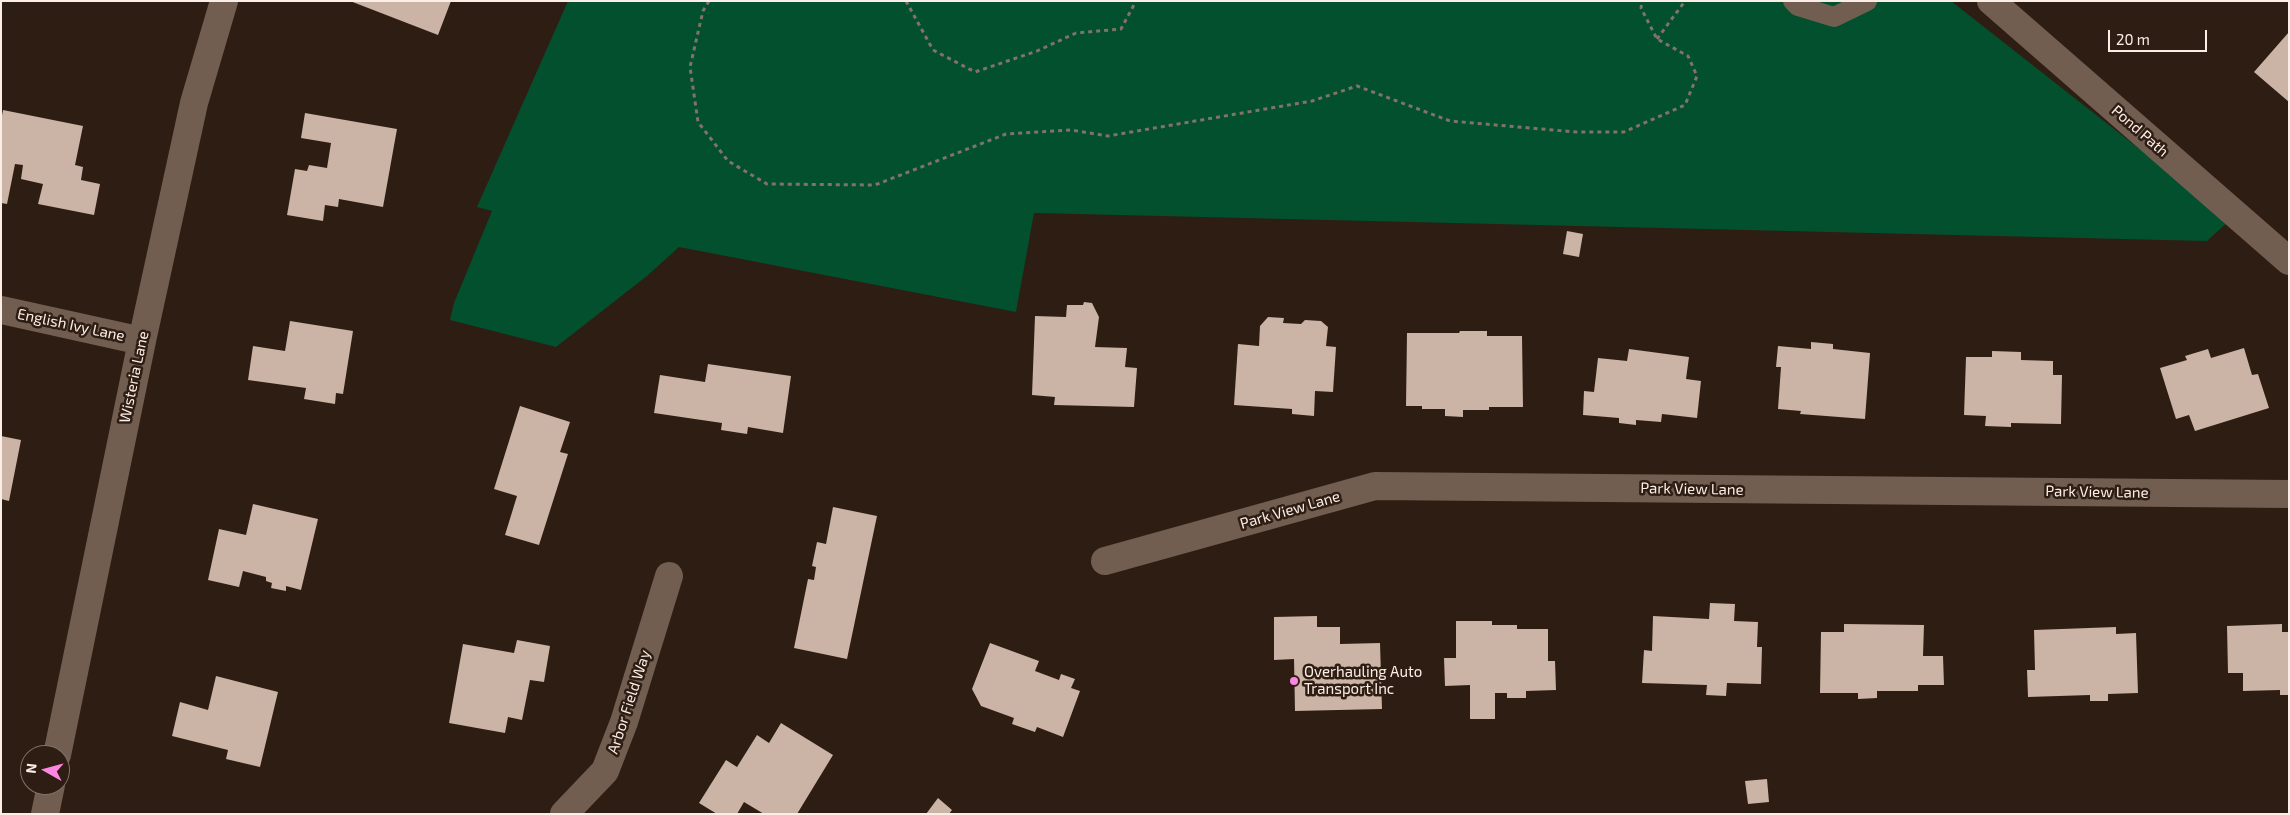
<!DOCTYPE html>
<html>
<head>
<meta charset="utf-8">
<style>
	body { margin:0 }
	#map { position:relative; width:2290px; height:815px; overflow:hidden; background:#2e1d12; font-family:"Exo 2",sans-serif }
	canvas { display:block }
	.frame { position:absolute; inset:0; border:2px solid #fbeee7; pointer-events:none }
	.north { position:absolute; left:20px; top:745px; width:50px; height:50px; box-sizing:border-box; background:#2e1d12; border:1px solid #807167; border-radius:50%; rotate:277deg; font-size:14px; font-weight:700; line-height:20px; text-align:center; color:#fbeee7 }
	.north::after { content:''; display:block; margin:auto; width:18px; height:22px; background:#fd86e2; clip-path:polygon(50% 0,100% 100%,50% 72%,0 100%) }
	.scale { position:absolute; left:2108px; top:30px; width:99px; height:22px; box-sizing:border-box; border:2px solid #fbeee7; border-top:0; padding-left:6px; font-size:15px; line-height:18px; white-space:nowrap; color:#fbeee7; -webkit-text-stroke:4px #2e1d12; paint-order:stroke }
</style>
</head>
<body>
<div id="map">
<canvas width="2290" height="815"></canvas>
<div class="frame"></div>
<div class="north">N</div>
<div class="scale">20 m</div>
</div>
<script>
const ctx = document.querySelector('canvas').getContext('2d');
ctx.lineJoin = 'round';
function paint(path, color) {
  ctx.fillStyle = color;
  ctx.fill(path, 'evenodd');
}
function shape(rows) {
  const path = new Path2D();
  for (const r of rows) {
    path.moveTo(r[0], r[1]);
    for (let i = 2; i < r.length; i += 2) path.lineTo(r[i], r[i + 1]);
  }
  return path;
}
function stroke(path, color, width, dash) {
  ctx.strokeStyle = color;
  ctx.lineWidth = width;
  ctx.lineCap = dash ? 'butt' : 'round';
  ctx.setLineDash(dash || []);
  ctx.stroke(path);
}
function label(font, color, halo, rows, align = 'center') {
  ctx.font = font + ' "Exo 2",sans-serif';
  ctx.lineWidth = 5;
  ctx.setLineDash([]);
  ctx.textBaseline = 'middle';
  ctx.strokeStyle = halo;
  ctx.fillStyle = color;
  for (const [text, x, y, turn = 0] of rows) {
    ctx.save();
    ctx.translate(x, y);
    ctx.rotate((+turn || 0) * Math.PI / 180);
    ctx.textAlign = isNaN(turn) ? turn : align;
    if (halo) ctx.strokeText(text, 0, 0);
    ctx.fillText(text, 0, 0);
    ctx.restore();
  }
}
const green = shape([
	[568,1,1951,1,2230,220,2207,241,1034,213,1016,312,679,247,647,276,556,347,450,320,454,303,492,211,477,207]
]);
const building = shape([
	[350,1,451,1,438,35],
	[2289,32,2289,102,2254,72],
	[3,110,83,126,75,165,83,167,81,180,100,184,94,215,38,204,43,184,21,179,23,165,15,164,7,204,1,203,1,121],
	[305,113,397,129,383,207,339,199,338,207,325,205,323,221,287,215,295,169,307,171,309,165,327,168,331,143,301,138],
	[1567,231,1583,234,1579,257,1563,254],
	[1084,302,1092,303,1099,317,1095,347,1127,348,1125,367,1137,368,1134,407,1054,405,1055,397,1032,395,1035,316,1066,317,1067,305,1083,305],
	[1268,317,1284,318,1283,323,1301,324,1305,320,1321,321,1328,327,1326,346,1336,347,1333,392,1315,391,1314,416,1292,414,1292,409,1234,405,1238,344,1259,346,1260,326],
	[290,321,353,331,343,394,336,393,335,404,304,399,306,388,248,380,253,346,285,351],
	[1460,331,1487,331,1487,336,1522,336,1523,407,1489,407,1489,410,1463,410,1463,417,1445,416,1445,409,1422,409,1422,406,1406,406,1407,333,1459,333],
	[1811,342,1833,344,1833,349,1870,353,1865,419,1800,414,1801,411,1778,409,1781,367,1776,367,1778,346,1811,349],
	[2244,348,2252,375,2258,374,2269,408,2195,431,2189,415,2176,419,2160,368,2187,360,2185,356,2208,349,2211,358],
	[1629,349,1689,357,1686,379,1701,381,1697,418,1662,414,1661,422,1636,420,1636,425,1619,423,1619,418,1583,415,1584,391,1594,392,1598,358,1627,361],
	[1992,351,2021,352,2021,360,2053,361,2053,375,2062,375,2061,424,2011,423,2011,427,1985,426,1986,416,1964,415,1966,357,1992,357],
	[708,364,791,376,783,433,748,427,747,434,721,430,722,423,654,413,660,375,705,382],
	[520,406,570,422,560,452,568,454,539,545,505,535,517,496,494,489],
	[1,436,21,440,9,501,1,499],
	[253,504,318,519,301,590,286,586,286,591,271,588,272,583,266,581,266,577,243,571,239,587,208,580,219,529,246,535],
	[833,507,877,516,847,659,794,648,808,579,814,580,816,567,812,566,817,542,826,544],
	[1710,603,1735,604,1734,621,1758,622,1757,647,1762,647,1761,684,1727,683,1726,696,1706,695,1707,685,1642,683,1644,650,1652,651,1653,616,1709,619],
	[1317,616,1317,627,1340,627,1340,644,1380,643,1382,709,1295,711,1294,659,1274,660,1274,617],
	[1456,621,1492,621,1492,625,1517,625,1517,629,1548,629,1548,661,1555,661,1556,690,1526,691,1526,698,1507,698,1507,693,1495,693,1495,719,1470,719,1470,685,1445,686,1444,658,1456,658],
	[1844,624,1924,625,1923,656,1943,656,1944,685,1918,685,1918,691,1877,691,1877,698,1858,699,1858,693,1820,693,1821,632,1844,632],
	[2282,624,2282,632,2289,632,2289,695,2280,695,2280,690,2243,691,2243,673,2228,673,2227,626],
	[2116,627,2116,634,2136,633,2138,693,2108,694,2108,701,2090,701,2090,695,2028,697,2027,670,2035,670,2034,630],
	[517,640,550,646,544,682,530,680,522,720,508,717,505,733,449,723,463,644,514,653],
	[990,643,1039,661,1035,671,1059,680,1061,674,1075,679,1071,688,1080,691,1063,737,1037,727,1035,732,1012,724,1014,718,981,706,972,689],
	[216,676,278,692,260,767,226,759,228,750,172,736,180,702,208,710],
	[781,723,833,755,797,814,764,814,744,802,737,814,717,814,699,803,726,760,737,767,757,735,769,743],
	[1767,779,1769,802,1748,804,1745,781],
	[938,798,952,810,949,814,926,814]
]);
const path = shape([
	[709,1,703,11,690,67,698,122,728,161,767,184,875,185,1006,134,1071,130,1108,136,1312,101,1357,86,1450,121,1576,132,1624,132,1685,105,1697,76,1688,56,1657,39,1641,8,1642,1],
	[906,1,933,50,975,72,1037,51,1076,33,1121,29,1136,1],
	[1657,39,1685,1]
]);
const service = shape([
	[1793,1,1798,6,1834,17,1867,1]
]);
const minor = shape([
	[1,310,142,341],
	[1105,561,1375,486,2289,494],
	[57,755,142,341,194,103,224,1],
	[45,814,51,785],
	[564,814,605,771,624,722,669,576]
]);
const tertiary = shape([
	[1991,1,2289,261]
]);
const markers = [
	[1294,681,5,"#fd86e2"]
];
const streetNames = [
	["Pond Path",2140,131,41],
	["English Ivy Lane",71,325,12],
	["Wisteria Lane",134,377,-78],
	["Park View Lane",1692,489,1],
	["Park View Lane",2097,492,1],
	["Park View Lane",1290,510,-16],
	["Arbor Field Way",629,702,-72]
];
const poiNames = [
	["Overhauling Auto",1304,672],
	["Transport Inc",1304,689]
];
paint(green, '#03502e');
paint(building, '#cbb3a6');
stroke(path, '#827369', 3, [4, 4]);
stroke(service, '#725d51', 20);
stroke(minor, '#725d51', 28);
stroke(tertiary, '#725d51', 28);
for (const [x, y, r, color] of markers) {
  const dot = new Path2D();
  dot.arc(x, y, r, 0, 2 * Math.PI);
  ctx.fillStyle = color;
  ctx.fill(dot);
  stroke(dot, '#2e1d12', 2);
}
label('15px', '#fbeee7', '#2e1d12', streetNames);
label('15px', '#fbeee7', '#2e1d12', poiNames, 'left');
</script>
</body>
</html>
